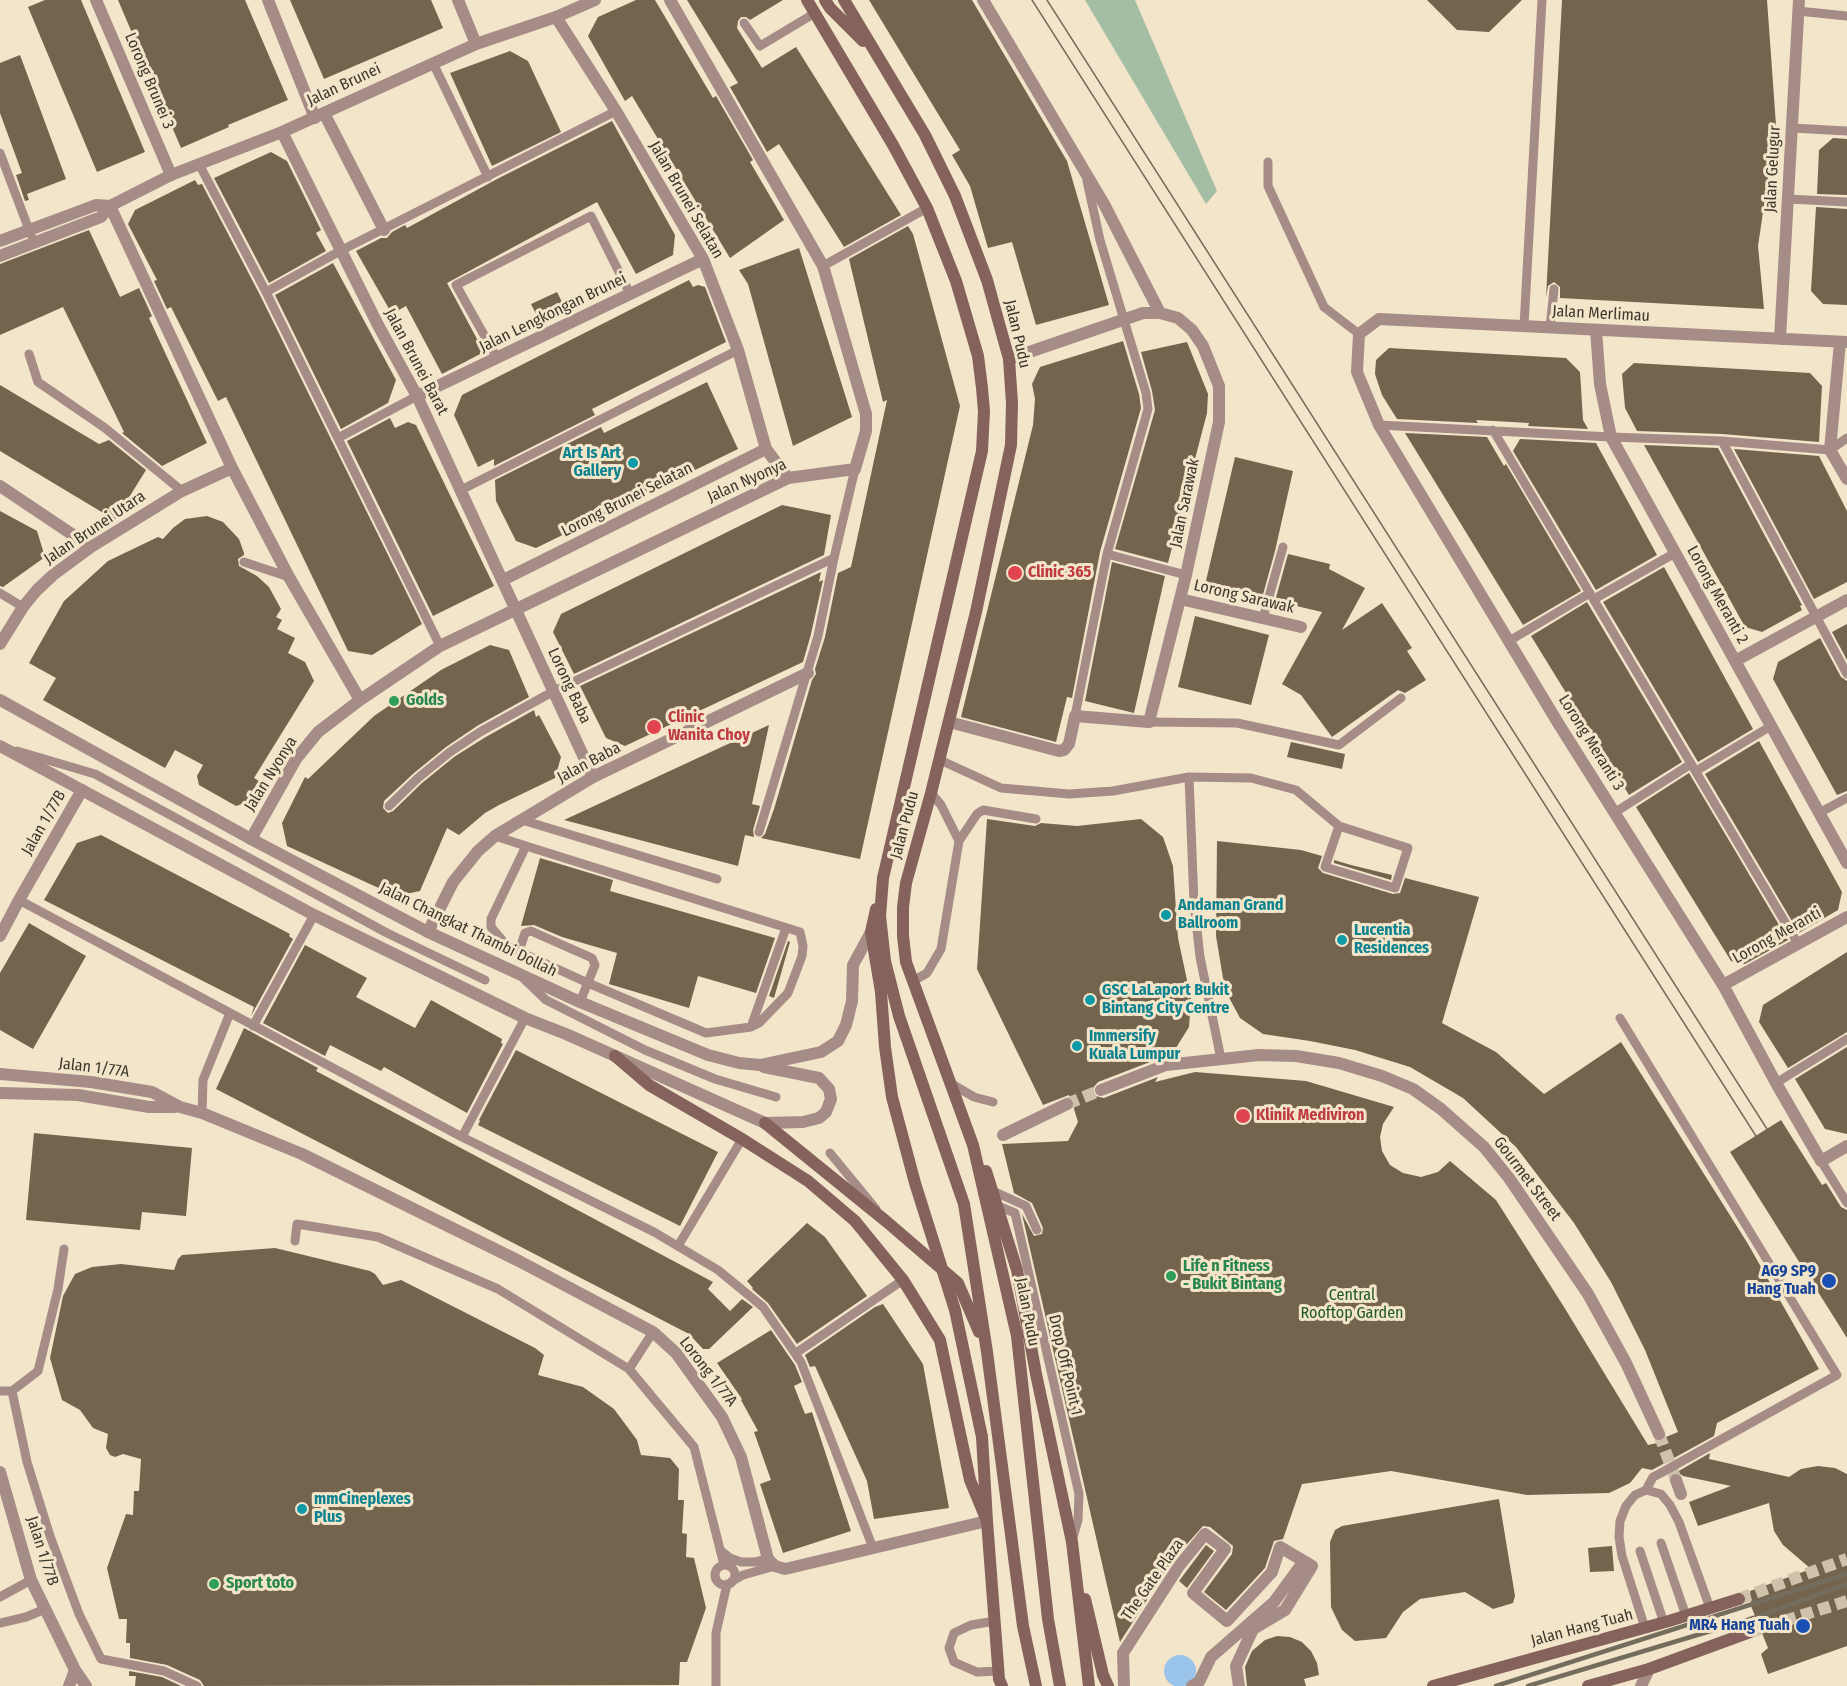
<!DOCTYPE html>
<html>
<head>
<meta charset="utf-8">
<style>
	body { margin:0 }
	canvas { display:block; background:#f2e5c9 }
</style>
</head>
<body>
<canvas width="1847" height="1686"></canvas>
<script>
const ctx = document.querySelector('canvas').getContext('2d');
ctx.lineJoin = 'round';
function paint(path, color) {
  ctx.fillStyle = color;
  ctx.fill(path, 'evenodd');
}
function shape(rows) {
  const path = new Path2D();
  for (const r of rows) {
    if (r.length === 3) {
      path.moveTo(r[0] + r[2], r[1]);
      path.arc(r[0], r[1], r[2], 0, 2 * Math.PI);
      continue;
    }
    path.moveTo(r[0], r[1]);
    for (let i = 2; i < r.length; i += 2) path.lineTo(r[i], r[i + 1]);
  }
  return path;
}
function stroke(path, color, width, dash) {
  ctx.strokeStyle = color;
  ctx.lineWidth = width;
  ctx.lineCap = dash ? 'butt' : 'round';
  ctx.setLineDash(dash || []);
  ctx.stroke(path);
}
function label(font, color, halo, rows, align = 'center') {
  ctx.font = font + ' "Fira Sans Condensed",sans-serif';
  ctx.lineWidth = 6;
  ctx.setLineDash([]);
  ctx.textBaseline = 'middle';
  ctx.strokeStyle = halo;
  ctx.fillStyle = color;
  for (const [text, x, y, turn = 0] of rows) {
    ctx.save();
    ctx.translate(x, y);
    ctx.rotate((+turn || 0) * Math.PI / 180);
    ctx.textAlign = isNaN(turn) ? turn : align;
    if (halo) ctx.strokeText(text, 0, 0);
    ctx.fillText(text, 0, 0);
    ctx.restore();
  }
}
const green = shape([
	[1085,0,1135,0,1217,191,1206,204]
]);
const water = shape([
	[1180,1671,16]
]);
const building = shape([
	[45,0,81,0,145,152,97,172,28,7],
	[118,0,245,0,288,100,228,125,229,127,181,148],
	[290,0,431,0,443,28,324,79],
	[636,0,655,0,713,98,716,96,753,160,750,162,784,220,730,258,632,96,625,101,588,36,598,17],
	[687,0,783,0,750,20,746,17,741,17,738,21,737,28,762,68,796,47,901,215,844,247,779,144,767,152,730,87,738,83],
	[869,0,972,0,1067,161,1109,305,1036,325,1012,242,988,248,970,186,952,155,960,150],
	[1427,0,1522,0,1489,32,1457,30],
	[1562,0,1767,0,1776,125,1758,246,1764,309,1560,298,1560,287,1554,282,1548,286,1546,297],
	[510,51,528,61,561,132,492,166,450,73],
	[20,55,66,179,27,194,29,200,25,201,16,175,22,173,0,113,0,63],
	[612,121,675,235,673,255,636,274,597,202,447,283,484,352,442,374,406,306,392,314,356,251,381,238,387,238,392,232,405,225,407,228,497,179],
	[1833,138,1847,139,1847,195,1817,194,1819,150],
	[271,152,287,161,321,230,316,233,326,251,269,283,214,178],
	[195,180,198,185,202,184,260,295,422,624,372,655,348,651,226,397,218,401,171,307,167,309,154,281,157,280,128,224,135,210],
	[1816,207,1847,209,1847,305,1823,304,1811,291],
	[908,226,913,234,960,406,860,859,761,838,765,834,774,809,812,680,816,674,815,669,825,637,838,573,851,567,887,400,883,402,849,259],
	[89,230,120,297,139,288,152,316,149,318,207,443,162,466,122,433,124,432,63,307,0,335,0,264],
	[799,248,852,417,793,446,748,284,739,270],
	[333,263,396,380,388,403,341,429,275,295],
	[689,280,693,287,698,285,705,287,726,342,592,409,595,415,494,466,494,459,478,467,454,415,462,395],
	[557,292,564,306,538,318,531,304],
	[1123,341,1139,394,1141,408,1100,552,1072,698,1067,697,1056,742,961,717,1033,425,1035,399,1032,384,1040,367],
	[1187,342,1208,394,1207,413,1168,563,1115,549,1155,410,1152,391,1141,352],
	[1389,348,1566,358,1580,372,1583,420,1588,429,1528,426,1529,423,1476,420,1478,423,1397,419,1382,395,1375,374,1376,360],
	[1634,363,1810,373,1822,386,1819,442,1722,434,1637,431,1625,408,1622,374],
	[707,382,738,449,536,548,516,541,496,501,495,480,601,427,604,433],
	[0,385,99,444,109,440,146,470,115,520,0,451],
	[390,418,395,428,408,422,416,425,494,586,433,616,347,441],
	[1405,433,1487,437,1504,466,1506,464,1581,591,1523,625],
	[1520,439,1596,443,1657,555,1596,590,1513,451],
	[1644,445,1718,448,1802,605,1800,606,1802,610,1762,632,1745,627],
	[1734,449,1819,456,1847,511,1847,582,1814,599],
	[1235,457,1293,471,1275,551,1262,598,1205,585],
	[782,505,831,515,824,555,574,674,553,632,561,614],
	[0,511,37,531,45,557,3,587,0,586],
	[207,516,223,522,239,539,244,553,244,555,238,559,239,566,257,576,269,587,281,609,276,617,282,620,277,629,295,638,288,653,305,662,314,681,254,778,259,781,245,803,236,806,199,785,197,776,203,765,175,750,165,768,43,700,56,678,29,663,64,601,108,561,158,537,163,539,173,528,185,519],
	[1288,554,1330,564,1329,569,1365,588,1342,630,1382,603,1412,648,1407,651,1426,680,1405,693,1398,690,1332,737,1301,695,1282,684,1322,612,1275,601],
	[1112,562,1165,576,1134,713,1085,701],
	[1664,567,1753,729,1698,762,1603,602],
	[821,572,819,582,823,580,811,634,803,662,625,746,606,738,580,686],
	[1587,602,1682,762,1629,795,1531,636],
	[1195,616,1269,635,1251,705,1178,687],
	[1847,624,1847,660,1832,632],
	[1820,638,1841,677,1847,681,1847,791,1837,795,1773,679,1778,662],
	[490,645,509,650,529,697,477,726,446,747,414,773,384,801,383,808,388,813,393,811,422,783,454,757,484,738,534,710,536,717,539,715,561,757,555,778,499,805,485,813,459,835,447,828,420,891,396,896,287,846,282,823,305,777,308,779,374,716,441,670],
	[769,725,752,804,760,806,753,830,754,837,745,835,738,866,564,820],
	[1759,741,1842,892,1838,910,1799,933,1705,774],
	[1291,742,1345,754,1342,769,1287,757],
	[1689,773,1788,940,1745,964,1731,961,1636,807],
	[987,819,1035,826,1041,823,1077,826,1141,819,1163,837,1173,866,1178,938,1191,999,1189,1027,1171,1056,1163,1057,1098,1082,1093,1088,1095,1096,1104,1098,1158,1077,1155,1082,1195,1072,1306,1081,1394,1107,1383,1124,1380,1137,1382,1151,1390,1165,1403,1173,1421,1177,1438,1172,1450,1161,1496,1200,1564,1307,1648,1445,1662,1442,1666,1437,1678,1432,1645,1350,1611,1282,1574,1223,1516,1147,1463,1098,1410,1067,1355,1050,1310,1041,1263,1034,1240,1018,1225,990,1216,936,1217,841,1301,850,1322,856,1318,868,1323,873,1393,894,1400,893,1405,878,1479,897,1442,1023,1496,1052,1544,1094,1621,1042,1748,1244,1819,1369,1717,1423,1714,1436,1652,1470,1642,1468,1630,1483,1609,1493,1527,1495,1391,1471,1302,1484,1283,1539,1274,1541,1265,1568,1226,1610,1204,1592,1232,1554,1233,1546,1210,1527,1203,1526,1172,1561,1120,1642,1022,1214,1034,1236,1042,1234,1043,1228,1032,1203,1014,1193,1002,1144,1068,1141,1078,1122,1074,1109,1075,1104,1069,1095,1043,1105,977,969],
	[101,835,290,934,289,936,293,939,251,1016,254,1007,44,900,77,843],
	[540,858,613,880,610,891,775,938,756,993,698,976,689,1008,609,984,617,953,562,937,534,925,521,926],
	[1334,860,1351,865,1392,875,1391,880,1334,863],
	[29,923,86,956,33,1049,0,1030,0,973],
	[788,941,790,942,774,998,769,996],
	[305,945,367,978,356,997,415,1028,431,1000,502,1039,501,1043,503,1044,467,1113,384,1067,381,1071,330,1045,325,1056,263,1023],
	[1847,952,1847,1032,1788,1068,1759,1022,1763,1005],
	[244,1028,318,1068,316,1071,713,1282,708,1289,730,1311,742,1299,753,1307,709,1349,703,1349,689,1334,216,1089],
	[1847,1047,1847,1134,1825,1129,1795,1079],
	[516,1050,718,1152,680,1226,478,1125,480,1121,479,1120],
	[1781,1120,1822,1185,1826,1183,1841,1207,1847,1210,1847,1338,1730,1152],
	[34,1133,192,1148,186,1216,142,1212,140,1230,26,1220],
	[807,1223,825,1237,867,1296,797,1344,768,1303,752,1289,753,1288,747,1281],
	[275,1248,370,1271,375,1274,383,1285,401,1280,535,1348,544,1355,538,1375,583,1387,614,1409,637,1440,641,1455,670,1458,679,1469,678,1500,684,1500,682,1533,687,1534,686,1557,694,1558,706,1608,687,1662,680,1662,679,1685,204,1686,200,1680,167,1665,130,1658,130,1643,126,1643,127,1619,119,1619,107,1568,126,1514,133,1515,134,1491,139,1491,141,1459,123,1454,115,1457,110,1455,106,1448,108,1434,93,1428,80,1410,62,1400,50,1358,63,1296,75,1274,92,1267,121,1264,174,1270,178,1259,182,1255],
	[883,1304,923,1364,949,1508,874,1519,867,1481,815,1366,810,1367,805,1355,875,1307],
	[771,1330,795,1365,802,1382,794,1386,805,1414,812,1412,851,1531,783,1553,760,1484,771,1480,754,1432,758,1431,741,1400,742,1399,717,1363],
	[1710,1453,1709,1459,1789,1477,1801,1469,1818,1466,1835,1468,1847,1474,1847,1646,1768,1674,1761,1654,1768,1648,1751,1606,1750,1591,1811,1569,1783,1545,1774,1531,1769,1503,1698,1526,1689,1502,1731,1486,1683,1476,1677,1472],
	[1499,1499,1515,1596,1513,1603,1493,1609,1465,1592,1420,1599,1403,1612,1386,1638,1355,1641,1342,1630,1331,1607,1330,1542,1335,1530,1342,1526],
	[1206,1545,1214,1551,1187,1588,1179,1581],
	[1612,1546,1614,1571,1590,1572,1588,1548],
	[1277,1636,1290,1637,1302,1642,1311,1651,1317,1663,1319,1675,1304,1679,1306,1686,1247,1686,1245,1667,1252,1651,1265,1640],
	[129,1671,162,1677,181,1686,135,1686,136,1676,129,1676]
]);
const pedestrianTunnel = shape([
	[1067,1104,1101,1090],
	[1659,1434,1676,1480]
]);
const secondaryTunnel = shape([
	[1739,1599,1847,1559],
	[1750,1632,1847,1601]
]);
const service = shape([
	[1798,11,1847,16],
	[744,23,760,46,815,13],
	[433,63,488,177],
	[1792,128,1847,131],
	[0,153,31,235],
	[1268,162,1268,186,1324,307,1359,334],
	[199,164,266,292,440,646],
	[1788,199,1847,202],
	[823,266,927,208],
	[266,292,340,251,616,111],
	[1524,326,1542,0],
	[1550,328,1554,289],
	[29,354,38,382,105,428,182,491],
	[497,358,456,285,591,216,630,294],
	[1379,425,1611,437,1722,441,1830,450,1847,438],
	[1493,430,1798,944],
	[338,438,417,396],
	[1722,441,1847,674],
	[461,490,738,350],
	[1107,554,1186,575],
	[244,562,289,577],
	[0,593,23,607],
	[1594,599,1675,553],
	[1263,618,1283,547],
	[1509,641,1590,593],
	[1075,716,1107,554,1148,409,1146,393,1100,240,1087,181],
	[1149,722,1237,723,1339,745,1401,698],
	[17,751,95,774,387,933,485,980],
	[940,760,1001,788,1069,794,1113,791,1189,777,1251,778,1296,790,1339,826,1408,848,1395,888,1325,867,1339,826],
	[1696,771,1771,726],
	[1189,777,1194,903,1200,957,1221,1059],
	[389,806,418,778,450,752,480,732,554,691,834,558],
	[1614,813,1691,764],
	[1819,813,1847,798],
	[522,820,717,879],
	[759,832,818,636,834,558,855,469],
	[495,836,526,846,491,919,491,927,507,946,588,983,706,1033,751,1027,759,1023,788,993,802,956,803,946,800,932,526,846],
	[959,841,977,814,983,810,1036,819],
	[19,900,462,1137,654,1232,718,1270,763,1307,801,1362,873,1548],
	[519,951,525,933,531,931,592,958,595,965,580,1002],
	[523,978,546,1000,645,1050,715,1079,776,1097],
	[913,981,927,973,941,949,959,841,941,805,931,793],
	[1620,1018,1837,1375,1659,1474,1653,1477,1646,1490],
	[253,1026,314,915],
	[751,1027,786,928],
	[950,1083,974,1097,993,1102],
	[1776,1083,1847,1039],
	[202,1113,203,1080,230,1013],
	[462,1137,525,1018],
	[830,1153,876,1209],
	[1821,1161,1847,1203],
	[993,1191,1026,1206,1037,1230],
	[998,1206,1015,1213,1079,1494,1078,1520,1072,1541],
	[295,1241,297,1224,378,1237,498,1289,629,1369,694,1447,724,1565],
	[678,1246,742,1139],
	[796,1353,903,1280],
	[629,1369,653,1332],
	[0,1391,12,1391,38,1371,58,1289,64,1249],
	[12,1391,27,1462,50,1536,79,1614,101,1659,164,1671,197,1686],
	[1661,1543,1686,1616],
	[720,1550,730,1558,741,1562,755,1562,768,1559],
	[1640,1551,1664,1623],
	[725,1575,10],
	[732,1581,743,1575,775,1566],
	[0,1597,31,1580],
	[995,1621,971,1625,954,1633,949,1648,954,1662,970,1669,977,1672,999,1671],
	[0,1623,26,1617,45,1609],
	[1645,1628,1622,1556,1619,1537,1620,1521,1626,1506,1635,1495,1646,1490,1661,1494,1670,1505,1679,1522,1710,1608],
	[716,1686,716,1633,727,1584]
]);
const pedestrian = shape([
	[1101,1090,1166,1065,1259,1055,1296,1056,1339,1063,1382,1076,1413,1089,1441,1109,1484,1147,1509,1178,1588,1294,1626,1363,1659,1434],
	[1003,1135,1067,1104],
	[1676,1480,1681,1494],
	[1124,1686,1123,1653,1179,1566,1205,1534,1225,1549,1193,1593,1227,1621,1272,1572,1280,1547,1312,1566,1285,1610,1253,1629,1236,1666,1239,1686],
	[1192,1686,1199,1682,1211,1657,1274,1602,1304,1561]
]);
const minor = shape([
	[96,0,171,175],
	[268,0,315,118],
	[458,0,476,44],
	[983,0,1104,204,1160,313],
	[556,17,616,111,703,259,738,350,766,449,788,478],
	[324,113,384,230],
	[282,132,378,325,417,396,593,777],
	[110,206,232,468,289,577,360,700],
	[1596,330,1600,384,1611,437,1847,863],
	[1780,339,1799,0],
	[1840,342,1830,450,1847,479],
	[1847,342,1379,319,1359,334,1357,372,1379,425,1558,723,1723,985,1776,1083,1821,1161,1847,1146],
	[417,396,703,259],
	[0,486,91,547],
	[503,580,766,449],
	[1180,599,1301,627],
	[0,644,23,607,37,590,53,575,91,547,182,491,232,468],
	[1735,661,1847,600],
	[949,722,1059,751,1064,750,1069,744,1075,716,1149,722,1186,575,1219,422,1219,386,1203,346,1192,330,1178,318,1160,313,1143,313,1009,359],
	[251,839,296,759,318,732,360,700,440,646,788,478,855,469,866,431,866,414,823,266,670,0],
	[428,932,453,882,478,851,495,836,593,777,808,673],
	[0,936,19,900,82,790],
	[1723,985,1847,917],
	[0,1074,91,1082,152,1092,180,1107,202,1113,302,1154,519,1261,653,1332,676,1353,722,1417,741,1457,768,1559,775,1566,785,1569,987,1521],
	[0,1093,78,1095,149,1107,175,1107],
	[0,1472,31,1580,75,1670,86,1686],
	[69,1686,75,1670],
	[1641,1686,1649,1669]
]);
const tertiary = shape([
	[0,241,96,205,110,206],
	[0,256,101,217,110,206,171,175,282,132,476,44,556,17,595,0],
	[0,700,251,839,428,932,580,1002,708,1055,739,1063,760,1065,821,1052,838,1041,846,1025,852,1001,853,965,871,932],
	[0,746,314,915,525,1018,566,1034,765,1123,803,1122,819,1118,826,1112,831,1099,829,1089,819,1078,764,1067]
]);
const secondary = shape([
	[807,0,893,145,927,208,956,281,978,356,982,388,984,411,982,451,883,878,880,916,885,961,899,1016,964,1204,987,1352,1023,1626,1036,1686],
	[825,0,830,8,863,41],
	[844,0,925,135,955,196,987,280,1009,359,1012,403,1011,445,976,612,931,793,906,883,903,907,903,936,906,962,973,1145,1017,1336,1048,1619,1060,1686],
	[876,909,871,932,881,992],
	[615,1056,649,1085,742,1139,808,1181,855,1221,903,1280,940,1340,970,1480,987,1521],
	[765,1123,887,1222,958,1283,979,1332],
	[986,1171,1017,1270,1036,1374,1072,1542,1089,1686],
	[982,1437,987,1521,999,1679,1002,1686],
	[1085,1599,1103,1675,1108,1686],
	[1433,1686,1669,1621,1739,1599],
	[1588,1686,1649,1669,1750,1632]
]);
const tram = shape([
	[1032,0,1756,1136],
	[1047,0,1767,1129]
]);
const rail = shape([
	[1496,1686,1847,1574],
	[1528,1686,1757,1617,1847,1584]
]);
const secondaryBridge = shape([
	[881,992,885,1047,892,1097,915,1183,955,1310,982,1437]
]);
const markers = [
	[633,463,6,"#0f9aa8"],
	[1015,573,8,"#e0444e"],
	[394,701,6,"#2e9e5b"],
	[654,727,8,"#e0444e"],
	[1166,915,6,"#0f9aa8"],
	[1342,940,6,"#0f9aa8"],
	[1090,1000,6,"#0f9aa8"],
	[1077,1046,6,"#0f9aa8"],
	[1243,1116,8,"#e0444e"],
	[1171,1276,6,"#2e9e5b"],
	[1829,1281,8,"#1a4fb4"],
	[302,1509,6,"#0f9aa8"],
	[214,1584,6,"#2e9e5b"],
	[1803,1626,8,"#1a4fb4"]
];
const streetNames = [
	["Lorong Brunei 3",149,81,67],
	["Jalan Brunei",344,85,-25],
	["Jalan Gelugur",1773,169,-87],
	["Jalan Brunei Selatan",686,200,60],
	["Jalan Lengkongan Brunei",553,313,-26],
	["Jalan Merlimau",1601,314,3],
	["Jalan Pudu",1017,334,77],
	["Jalan Brunei Barat",416,362,62],
	["Jalan Nyonya",747,481,-24],
	["Lorong Brunei Selatan",627,500,-27],
	["Jalan Sarawak",1185,503,-78],
	["Jalan Brunei Utara",95,528,-34],
	["Lorong Meranti 2",1717,595,61],
	["Lorong Sarawak",1244,597,13],
	["Lorong Baba",569,686,65],
	["Lorong Meranti 3",1591,743,58],
	["Jalan Baba",589,763,-28],
	["Jalan Nyonya",271,774,-58],
	["Jalan 1/77B",44,823,-60],
	["Jalan Pudu",905,825,-75],
	["Jalan Changkat Thambi Dollah",468,930,26],
	["Lorong Meranti",1777,936,-29],
	["Jalan 1/77A",94,1068,7],
	["Gourmet Street",1527,1179,53],
	["Jalan Pudu",1027,1312,79],
	["Drop Off Point 1",1065,1365,77],
	["Lorong 1/77A",708,1372,52],
	["Jalan 1/77B",42,1551,72],
	["The Gate Plaza",1153,1580,-55],
	["Jalan Hang Tuah",1582,1628,-15]
];
const cultureNames = [
	["Art Is Art",621,454,"right"],
	["Gallery",621,472,"right"],
	["Andaman Grand",1178,906],
	["Ballroom",1178,924],
	["Lucentia",1354,931],
	["Residences",1354,949],
	["GSC LaLaport Bukit",1102,991],
	["Bintang City Centre",1102,1009],
	["Immersify",1089,1037],
	["Kuala Lumpur",1089,1055],
	["mmCineplexes",314,1500],
	["Plus",314,1518]
];
const healthNames = [
	["Clinic 365",1028,573],
	["Clinic",668,718],
	["Wanita Choy",668,736],
	["Klinik Mediviron",1256,1116]
];
const leisureNames = [
	["Golds",406,701],
	["Life n Fitness",1183,1267],
	["- Bukit Bintang",1183,1285],
	["Sport toto",226,1584]
];
const transitNames = [
	["AG9 SP9",1816,1272],
	["Hang Tuah",1816,1290],
	["MR4 Hang Tuah",1790,1626]
];
const parkNames = [
	["Central",1352,1296],
	["Rooftop Garden",1352,1314]
];
paint(green, '#a3bea4');
paint(water, '#9ac4ea');
paint(building, '#74644e');
stroke(pedestrianTunnel, '#cec2aa', 12, [12, 6]);
stroke(secondaryTunnel, '#cec2aa', 12, [12, 6]);
stroke(service, '#a68c87', 9);
stroke(pedestrian, '#a68c87', 12);
stroke(minor, '#a68c87', 12);
stroke(tertiary, '#a68c87', 12);
stroke(secondary, '#85625b', 12);
stroke(tram, '#746d5d', 1.5);
stroke(rail, '#746d5d', 4.5);
stroke(secondaryBridge, '#85625b', 12);
for (const [x, y, r, color] of markers) {
  const dot = new Path2D();
  dot.arc(x, y, r, 0, 2 * Math.PI);
  ctx.fillStyle = color;
  ctx.fill(dot);
  stroke(dot, '#f2e5c9', 2);
}
label('16px', '#3d382d', '#f2e5c9', streetNames);
label('bold 16px', '#0d838f', '#f2e5c9', cultureNames, 'left');
label('bold 16px', '#be3a42', '#f2e5c9', healthNames, 'left');
label('bold 16px', '#27864d', '#f2e5c9', leisureNames, 'left');
label('bold 16px', '#164399', '#f2e5c9', transitNames, 'right');
label('16px', '#205928', '#f2e5c9', parkNames);
</script>
</body>
</html>
